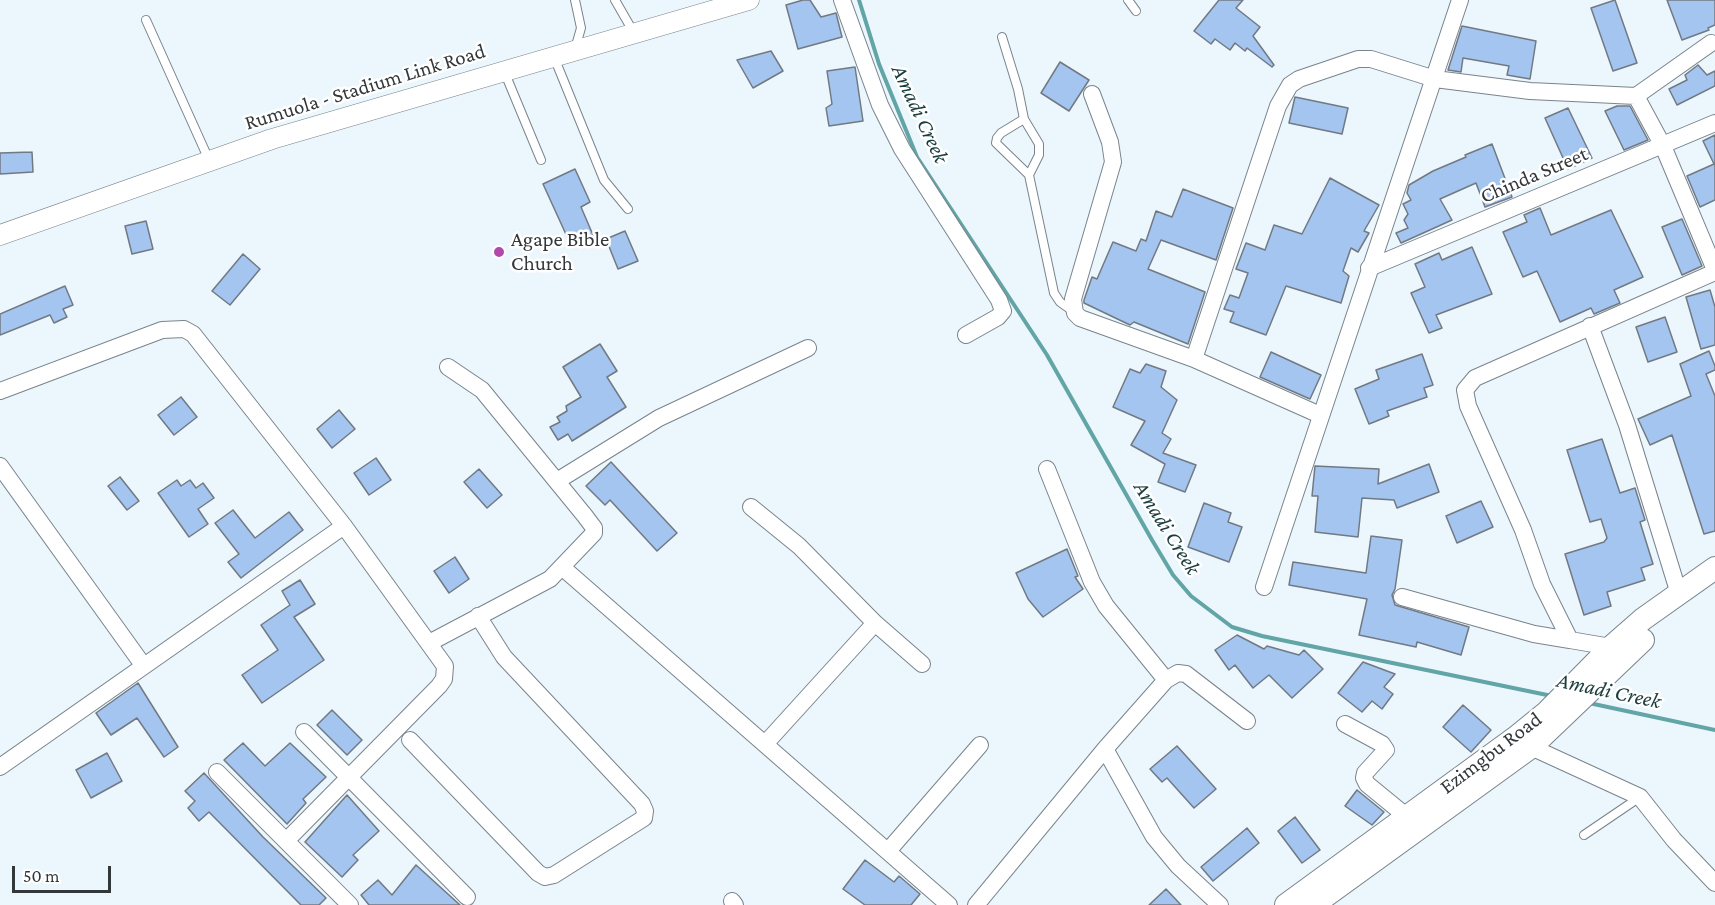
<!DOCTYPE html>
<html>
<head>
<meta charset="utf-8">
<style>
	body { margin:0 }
	#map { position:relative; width:1715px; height:905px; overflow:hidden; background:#ecf6fd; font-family:"Crimson Pro",serif }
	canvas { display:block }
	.scale { position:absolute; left:12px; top:866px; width:99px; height:27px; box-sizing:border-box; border:3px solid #32373a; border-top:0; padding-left:8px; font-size:18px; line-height:21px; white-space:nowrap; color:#32373a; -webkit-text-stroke:4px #fff; paint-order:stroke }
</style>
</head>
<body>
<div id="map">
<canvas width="1715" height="905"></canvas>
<div class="scale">50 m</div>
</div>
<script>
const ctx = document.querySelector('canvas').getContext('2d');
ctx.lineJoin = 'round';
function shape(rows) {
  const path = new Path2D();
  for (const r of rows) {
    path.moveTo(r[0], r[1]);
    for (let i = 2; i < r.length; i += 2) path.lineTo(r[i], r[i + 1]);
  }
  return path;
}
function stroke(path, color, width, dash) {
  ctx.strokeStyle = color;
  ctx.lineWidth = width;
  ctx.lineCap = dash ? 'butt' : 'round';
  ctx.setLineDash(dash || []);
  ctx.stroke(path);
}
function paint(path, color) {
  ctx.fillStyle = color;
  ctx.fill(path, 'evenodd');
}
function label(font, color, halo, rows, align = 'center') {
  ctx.font = font + ' "Crimson Pro",serif';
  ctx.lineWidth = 5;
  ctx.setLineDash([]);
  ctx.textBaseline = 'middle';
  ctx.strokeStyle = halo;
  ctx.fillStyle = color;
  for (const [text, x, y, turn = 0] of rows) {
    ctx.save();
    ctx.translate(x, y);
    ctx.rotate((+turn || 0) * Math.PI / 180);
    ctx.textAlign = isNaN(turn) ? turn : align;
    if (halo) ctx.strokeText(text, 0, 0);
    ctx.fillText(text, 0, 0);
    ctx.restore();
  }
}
const stream = shape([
	[859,0,879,64,917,157,1047,355,1152,540,1173,575,1191,596,1232,627,1262,636,1552,696],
	[1589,703,1715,730]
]);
const building = shape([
	[803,0,810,0,821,17,836,13,842,37,798,49,786,5,803,0],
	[1219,0,1243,0,1236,8,1260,27,1253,36,1274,65,1272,67,1247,48,1245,51,1235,43,1230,50,1215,39,1211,44,1194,31,1219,0],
	[1615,0,1637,63,1613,71,1591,8,1615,0],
	[1667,0,1715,0,1715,25,1708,28,1709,30,1682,40,1667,0],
	[1462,26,1536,41,1530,79,1507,75,1509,66,1463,58,1461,72,1448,70,1462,26],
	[771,51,783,71,753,88,737,60,771,51],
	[1060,62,1089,80,1069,111,1041,93,1060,62],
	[1698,65,1707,75,1715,71,1715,86,1677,105,1669,89,1687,80,1685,75,1698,65],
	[855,67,863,121,829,126,826,108,832,104,827,71,855,67],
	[1295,97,1348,108,1342,134,1289,123,1295,97],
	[1617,106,1630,106,1648,140,1624,150,1605,111,1617,106],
	[1568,108,1592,158,1568,169,1545,118,1568,108],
	[1715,135,1715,200,1700,207,1687,176,1714,164,1703,141,1715,135],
	[1492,144,1512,197,1485,207,1476,183,1440,199,1452,220,1401,243,1396,233,1408,228,1404,220,1408,214,1403,204,1411,200,1407,193,1409,185,1433,171,1466,157,1465,155,1492,144],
	[32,152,33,172,0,174,0,153,32,152],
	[575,169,590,202,581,207,593,235,576,243,574,238,569,241,543,184,575,169],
	[1330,178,1379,205,1364,231,1369,233,1358,252,1351,248,1343,271,1349,276,1341,303,1286,286,1266,335,1230,322,1234,312,1224,309,1230,295,1239,298,1248,273,1236,269,1246,243,1265,250,1274,225,1302,234,1330,178],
	[1183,189,1233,208,1216,260,1161,240,1148,269,1205,292,1188,344,1134,322,1130,325,1084,303,1084,300,1092,277,1097,279,1113,242,1136,251,1141,239,1146,241,1156,211,1172,217,1183,189],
	[1540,208,1551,235,1611,210,1643,277,1614,290,1620,303,1594,314,1591,308,1560,322,1537,271,1523,277,1503,232,1527,222,1524,215,1540,208],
	[1682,219,1702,266,1682,275,1662,227,1682,219],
	[146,221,153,249,132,254,125,226,146,221],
	[625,231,638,261,618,269,606,239,625,231],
	[1472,247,1492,294,1436,315,1442,328,1429,333,1411,293,1425,287,1415,264,1439,253,1442,260,1472,247],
	[243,254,260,269,230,305,212,291,243,254],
	[65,286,73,305,63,309,67,317,54,323,50,315,0,335,0,314,65,286],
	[1710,290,1715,307,1715,345,1701,349,1686,297,1710,290],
	[1665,317,1677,352,1648,362,1636,327,1665,317],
	[600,344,617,371,607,377,626,407,572,441,568,434,558,440,550,427,560,422,557,417,567,411,566,406,581,397,563,367,600,344],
	[1709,351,1715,366,1715,370,1706,374,1715,396,1715,531,1704,534,1672,435,1650,445,1638,419,1691,396,1680,364,1709,351],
	[1271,352,1321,375,1310,399,1260,377,1271,352],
	[1422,354,1433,385,1424,388,1427,397,1387,411,1389,416,1369,424,1355,389,1379,379,1376,370,1422,354],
	[1146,364,1166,371,1161,387,1177,400,1162,433,1171,439,1163,453,1196,465,1185,492,1158,482,1165,464,1131,445,1145,421,1113,407,1130,369,1140,373,1146,364],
	[181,397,197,417,174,435,158,415,181,397],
	[339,410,355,429,332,448,317,429,339,410],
	[1602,439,1620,493,1635,488,1645,520,1640,522,1653,564,1641,568,1645,580,1607,592,1611,606,1584,615,1565,554,1604,542,1607,538,1601,519,1590,522,1567,450,1602,439],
	[376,458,391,480,369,495,354,473,376,458],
	[611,462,677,533,657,551,610,500,605,505,586,486,611,462],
	[1429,464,1439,492,1397,508,1394,500,1362,498,1358,537,1315,532,1318,496,1312,496,1315,466,1379,469,1378,484,1429,464],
	[479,469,502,495,487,508,464,482,479,469],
	[120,477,139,501,127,510,108,486,120,477],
	[177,480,181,486,190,480,196,488,203,483,214,498,198,509,208,524,189,537,158,493,177,480],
	[1481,501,1493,527,1457,543,1446,516,1481,501],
	[1204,503,1231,513,1228,522,1242,527,1229,562,1188,547,1204,503],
	[233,510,255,538,289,512,303,530,241,578,228,562,239,554,215,523,233,510],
	[1371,536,1402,540,1395,589,1392,595,1395,605,1469,627,1461,655,1417,642,1416,647,1359,635,1367,599,1289,585,1293,562,1366,573,1371,536],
	[1067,549,1078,576,1075,577,1083,589,1043,617,1028,599,1016,573,1067,549],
	[455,557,469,579,449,593,434,571,455,557],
	[300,580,315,604,294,617,324,660,262,703,242,675,278,650,261,625,290,605,282,591,300,580],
	[1237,635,1264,649,1267,646,1299,655,1304,650,1323,669,1292,698,1269,675,1253,688,1235,665,1229,670,1215,650,1237,635],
	[1363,662,1395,674,1384,687,1393,694,1382,709,1372,701,1362,712,1338,693,1363,662],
	[138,683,178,747,164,757,137,718,111,735,96,713,138,683],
	[1463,705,1491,730,1471,752,1443,727,1463,705],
	[332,710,362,740,347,755,317,725,332,710],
	[243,743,265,766,290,743,326,777,303,799,306,803,287,824,224,760,243,743],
	[1177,746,1216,789,1194,808,1167,778,1162,782,1150,769,1177,746],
	[107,753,122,781,91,798,76,770,107,753],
	[204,773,263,837,326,898,319,905,301,905,209,812,199,821,188,808,195,801,185,791,204,773],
	[1357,790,1384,812,1372,825,1345,806,1357,790],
	[347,795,379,831,353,855,358,860,342,877,305,842,347,795],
	[1295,817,1320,850,1302,863,1278,831,1295,817],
	[1247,828,1259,843,1213,881,1201,867,1247,828],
	[865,860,894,882,899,876,920,894,911,905,865,905,843,889,865,860],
	[416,865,460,905,369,905,361,895,378,880,392,895,416,865],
	[1166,889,1181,905,1149,905,1166,889]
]);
const service = shape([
	[575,0,581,28,575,49],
	[615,0,634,33],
	[1128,0,1136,11],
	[146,20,209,160],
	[1002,37,1018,89,1024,119,1039,144,1039,155,1029,175,1054,293,1060,302,1074,312],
	[554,57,604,180,628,209],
	[504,71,541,160],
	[1024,119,1001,133,997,138,996,143,1029,175],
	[1584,835,1640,797]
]);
const minor = shape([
	[842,0,880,105,902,149,999,300,1003,311,998,317,966,335],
	[1092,94,1110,142,1113,162,1073,299,1075,313,1080,318,1194,359,1320,415],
	[1636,96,1711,43],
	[1369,268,1715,123],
	[1590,326,1627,425,1679,594],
	[1194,359,1278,106,1290,85,1299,79,1358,59,1371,59,1435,79,1530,91,1636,96,1663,146,1715,270],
	[0,391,162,330,184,329,193,334,344,526,445,666,444,679,439,686,286,841],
	[0,466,143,665],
	[1047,469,1092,582,1106,606,1166,680],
	[557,481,659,418,808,348],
	[751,507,799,546,875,623,922,664],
	[563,568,949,905],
	[1264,587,1460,0],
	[1402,597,1534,634,1570,640],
	[429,643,550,579,594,533,594,528,585,516,482,390,448,367],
	[1611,647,1570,640,1542,584,1523,530,1468,406,1465,390,1475,378,1715,272],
	[1345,724,1382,744,1386,750,1365,773,1364,778,1367,784,1406,816],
	[304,732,467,897],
	[410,740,538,873,545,877,554,875,644,818,645,811,642,804,504,657,478,616],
	[765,744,875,623],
	[1531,747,1640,797,1674,840,1715,883],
	[1105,749,1154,837,1178,866,1220,905],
	[0,767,344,526],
	[217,772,350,905],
	[888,851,980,745],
	[732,901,735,905],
	[976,905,1105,749,1166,680,1178,673,1186,674,1247,721]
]);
const tertiary = shape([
	[0,235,272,139,749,0]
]);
const secondary = shape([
	[1286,905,1515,738,1547,712,1611,647,1643,619,1715,568],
	[1313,905,1531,747,1643,640]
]);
const markers = [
	[499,252,6,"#b248a9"]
];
const streetNames = [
	["Rumuola - Stadium Link Road",365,87,-17],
	["Chinda Street",1534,175,-23],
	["Ezimgbu Road",1491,753,-37]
];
const poiNames = [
	["Agape Bible",511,240],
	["Church",511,264]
];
const waterNames = [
	["Amadi Creek",920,114,65],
	["Amadi Creek",1167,528,58],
	["Amadi Creek",1609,691,12]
];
stroke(stream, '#61a5a6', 4);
paint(building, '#a4c5ef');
stroke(building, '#717983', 1.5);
stroke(service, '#79848c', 10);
stroke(minor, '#79848c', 18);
stroke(tertiary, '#79848c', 21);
stroke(secondary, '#79848c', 24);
stroke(service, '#fff', 8);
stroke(minor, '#fff', 16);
stroke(tertiary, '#fff', 20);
stroke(secondary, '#fff', 22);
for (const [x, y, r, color] of markers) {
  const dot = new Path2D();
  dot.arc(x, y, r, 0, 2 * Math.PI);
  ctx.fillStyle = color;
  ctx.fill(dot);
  stroke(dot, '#fff', 2);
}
label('21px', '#32373a', '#fff', streetNames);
label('21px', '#32373a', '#fff', poiNames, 'left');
label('italic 22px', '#1b3c3d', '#fff', waterNames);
</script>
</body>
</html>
